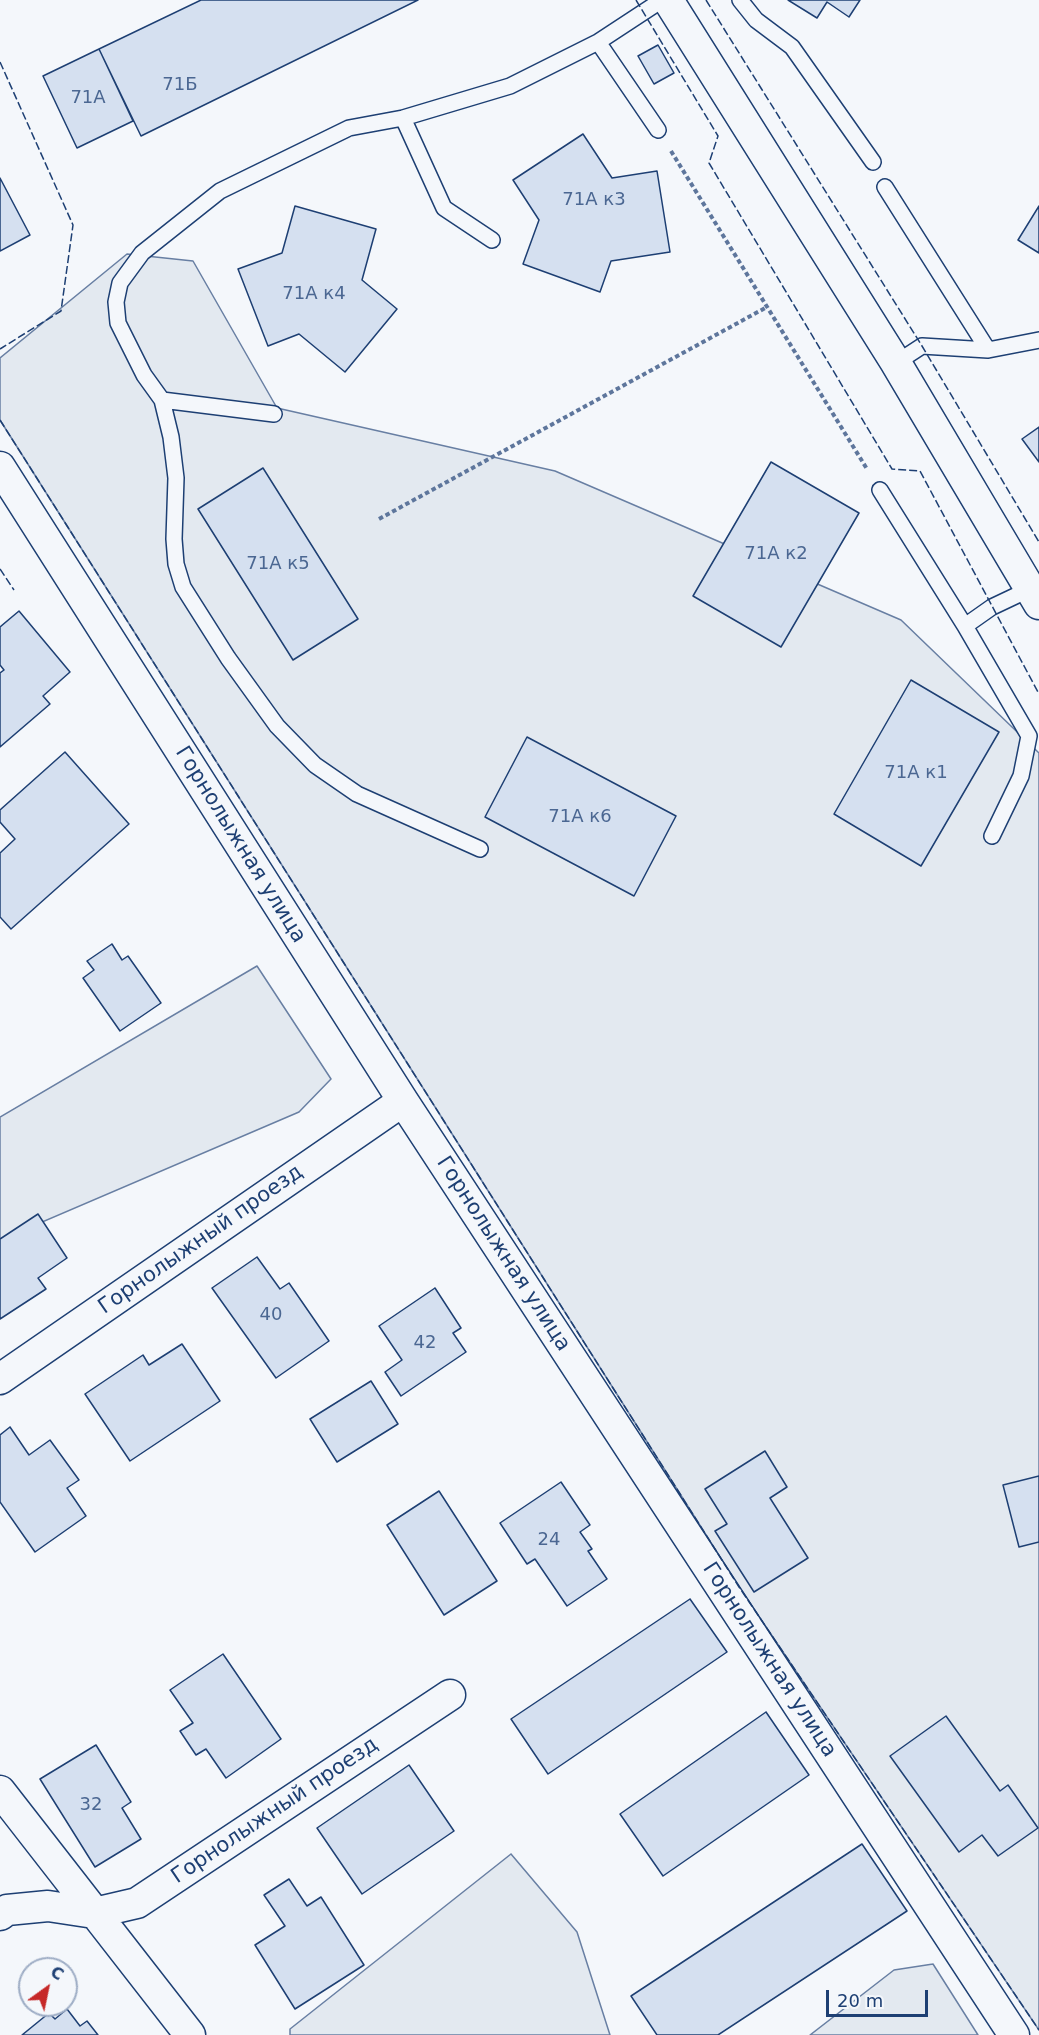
<!DOCTYPE html>
<html>
<head>
<meta charset="utf-8">
<style>
	body { margin:0 }
	#map { position:relative; width:1039px; height:2035px; overflow:hidden; background:#f4f7fb; font-family:"DejaVu Sans",sans-serif }
	canvas { display:block }
	.north { position:absolute; left:18px; top:1957px; width:60px; height:60px; box-sizing:border-box; background:#f4f7fb; border:2px solid #9eadc5; border-radius:50%; rotate:33deg; font-size:16px; font-weight:700; line-height:24px; text-align:center; color:#1d3f73 }
	.north::after { content:''; display:block; margin:auto; width:21px; height:27px; background:#c62828; clip-path:polygon(50% 0,100% 100%,50% 72%,0 100%) }
	.scale { position:absolute; left:826px; top:1990px; width:102px; height:27px; box-sizing:border-box; border:3px solid #1d3f73; border-top:0; padding-left:8px; font-size:18px; line-height:21px; white-space:nowrap; color:#1d3f73; -webkit-text-stroke:4px #f4f7fb; paint-order:stroke }
</style>
</head>
<body>
<div id="map">
<canvas width="1039" height="2035"></canvas>
<div class="north">С</div>
<div class="scale">20 m</div>
</div>
<script>
const ctx = document.querySelector('canvas').getContext('2d');
ctx.lineJoin = 'round';
function paint(path, color) {
  ctx.fillStyle = color;
  ctx.fill(path, 'evenodd');
}
function shape(rows) {
  const path = new Path2D();
  for (const r of rows) {
    path.moveTo(r[0], r[1]);
    for (let i = 2; i < r.length; i += 2) path.lineTo(r[i], r[i + 1]);
  }
  return path;
}
function stroke(path, color, width, dash) {
  ctx.strokeStyle = color;
  ctx.lineWidth = width;
  ctx.lineCap = dash ? 'butt' : 'round';
  ctx.setLineDash(dash || []);
  ctx.stroke(path);
}
function label(font, color, halo, rows, align = 'center') {
  ctx.font = font + ' "DejaVu Sans",sans-serif';
  ctx.lineWidth = 4.5;
  ctx.setLineDash([]);
  ctx.textBaseline = 'middle';
  ctx.strokeStyle = halo;
  ctx.fillStyle = color;
  for (const [text, x, y, turn = 0] of rows) {
    ctx.save();
    ctx.translate(x, y);
    ctx.rotate((+turn || 0) * Math.PI / 180);
    ctx.textAlign = isNaN(turn) ? turn : align;
    if (halo) ctx.strokeText(text, 0, 0);
    ctx.fillText(text, 0, 0);
    ctx.restore();
  }
}
const green = shape([
	[127,254,193,261,277,408,555,471,901,620,1039,753,1039,2030,739,1587,0,420,0,358,127,254],
	[257,966,331,1079,299,1112,0,1240,0,1117,257,966],
	[511,1854,577,1932,610,2035,290,2035,290,2029,511,1854],
	[933,1964,978,2035,810,2035,894,1970,933,1964]
]);
const building = shape([
	[201,0,418,0,141,136,99,49,201,0],
	[788,0,860,0,849,17,827,2,817,18,788,0],
	[658,45,674,73,654,84,638,56,658,45],
	[99,49,133,121,77,148,43,76,99,49],
	[583,134,612,178,657,171,670,252,611,261,600,292,523,264,539,220,513,180,583,134],
	[0,178,30,235,0,251,0,178],
	[295,206,376,229,362,280,397,309,345,372,299,334,268,346,238,269,282,253,295,206],
	[1039,206,1039,253,1018,240,1039,206],
	[1039,427,1039,462,1022,439,1039,427],
	[771,462,859,513,781,647,693,596,771,462],
	[263,468,358,619,293,660,198,509,263,468],
	[19,611,70,672,43,696,50,704,0,747,0,673,4,670,0,665,0,627,19,611],
	[911,680,999,732,921,866,834,814,911,680],
	[527,737,676,816,634,896,485,817,527,737],
	[65,752,129,824,11,929,0,917,0,853,15,839,0,822,0,810,65,752],
	[112,944,122,960,128,956,161,1003,120,1031,83,978,94,970,87,961,112,944],
	[38,1214,67,1258,38,1278,46,1289,0,1319,0,1239,38,1214],
	[257,1257,280,1289,289,1283,329,1341,276,1378,212,1288,257,1257],
	[435,1288,461,1328,453,1333,466,1352,401,1396,385,1372,402,1360,379,1326,435,1288],
	[182,1344,220,1401,130,1461,85,1394,143,1355,149,1365,182,1344],
	[371,1381,398,1424,337,1462,310,1419,371,1381],
	[10,1427,29,1455,50,1440,79,1480,67,1488,86,1516,35,1552,0,1502,0,1435,10,1427],
	[765,1451,787,1487,770,1498,808,1558,754,1592,715,1531,727,1524,705,1489,765,1451],
	[1039,1476,1039,1542,1019,1547,1003,1485,1039,1476],
	[561,1482,590,1525,580,1532,592,1549,588,1551,607,1579,567,1606,535,1559,527,1564,500,1523,561,1482],
	[439,1491,497,1581,444,1615,387,1525,439,1491],
	[690,1599,727,1652,548,1774,511,1719,690,1599],
	[223,1654,281,1739,226,1778,206,1749,196,1755,180,1731,193,1723,170,1690,223,1654],
	[766,1712,809,1775,663,1876,620,1814,766,1712],
	[946,1716,1000,1791,1008,1785,1038,1828,998,1856,982,1835,959,1852,890,1756,946,1716],
	[96,1745,131,1802,122,1808,141,1839,95,1867,40,1779,96,1745],
	[409,1765,454,1831,362,1894,317,1828,409,1765],
	[862,1844,907,1911,718,2035,657,2035,631,1996,862,1844],
	[289,1879,307,1906,321,1897,364,1965,295,2009,255,1945,285,1926,264,1895,289,1879],
	[67,2009,80,2026,87,2021,98,2035,22,2035,49,2013,55,2019,67,2009]
]);
const path = shape([
	[671,151,867,469],
	[379,519,767,307]
]);
const service = shape([
	[740,0,756,20,792,47,873,162],
	[598,42,658,130],
	[403,118,444,208,492,240],
	[885,187,988,350],
	[896,363,922,346,988,350,1039,340],
	[162,400,274,414],
	[880,490,965,626,1029,736,1021,776,992,836],
	[965,626,992,607,1030,589],
	[480,849,357,794,315,765,277,726,228,658,183,587,176,564,174,539,176,478,171,437,162,400,144,375,118,323,116,302,120,283,142,253,220,191,349,128,403,118,510,86,598,42,662,0]
]);
const minor = shape([
	[668,0,896,363,1039,604],
	[0,467,403,1101,1014,2035],
	[0,1379,403,1101],
	[0,1791,190,2035],
	[0,1915,7,1910,48,1906,94,1913,137,1903,450,1695]
]);
const fence = shape([
	[636,0,718,136,709,163,892,469,920,471,1039,694],
	[706,0,922,346,1039,542],
	[0,62,73,225,61,311,0,349],
	[0,420,739,1587,1039,2030],
	[0,569,14,590]
]);
const numberNames = [
	["71Б",180,85],
	["71А",88,98],
	["71А к3",594,200],
	["71А к4",314,294],
	["71А к2",776,554],
	["71А к5",278,564],
	["71А к1",916,773],
	["71А к6",580,817],
	["40",271,1315],
	["42",425,1343],
	["24",549,1540],
	["32",91,1805]
];
const streetNames = [
	["Горнолыжная улица",240,845,58],
	["Горнолыжный проезд",201,1240,-35],
	["Горнолыжная улица",503,1254,57],
	["Горнолыжная улица",769,1660,57],
	["Горнолыжный проезд",275,1811,-34]
];
paint(green, '#e3e9f0');
stroke(green, '#687fa3', 1.5);
paint(building, '#d5e0f0');
stroke(building, '#1d3f73', 1.5);
stroke(service, '#1d3f73', 18);
stroke(minor, '#1d3f73', 33);
stroke(path, '#5e769c', 4, [4.5, 3]);
stroke(service, '#f4f7fb', 15);
stroke(minor, '#f4f7fb', 30);
stroke(fence, '#1d3f73', 1.5, [8, 3]);
label('18px', '#4b6792', null, numberNames);
label('21px', '#1d3f73', '#f4f7fb', streetNames);
</script>
</body>
</html>
